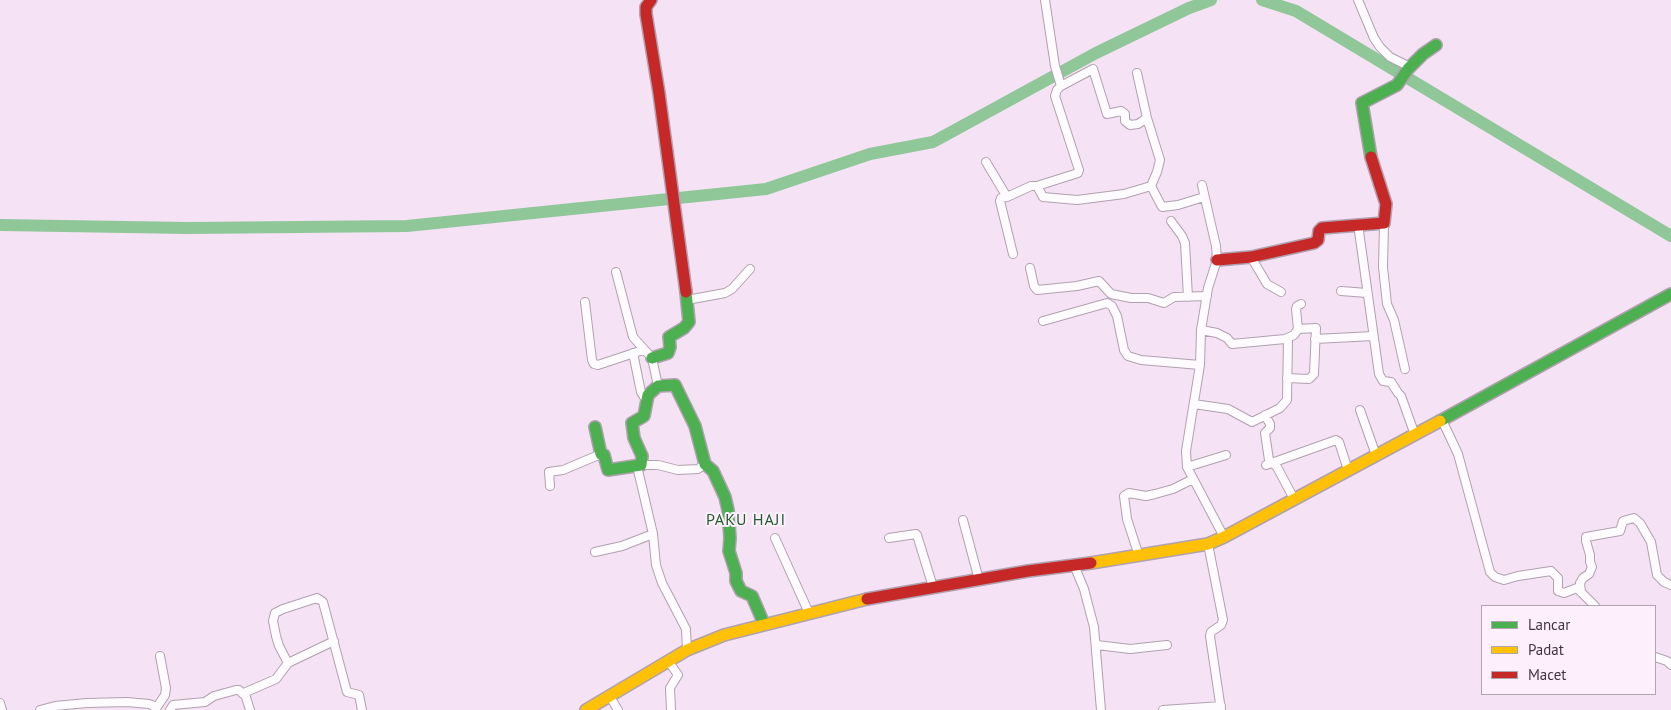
<!DOCTYPE html>
<html>
<head>
<meta charset="utf-8">
<style>
	body { margin:0 }
	#map { position:relative; width:1671px; height:710px; overflow:hidden; background:#f6e2f5; font-family:"PT Sans",sans-serif }
	canvas { display:block }
	.legend { position:absolute; left:1481px; top:605px; width:175px; height:90px; box-sizing:border-box; background:#feeffd; border:1px solid #b3a4b2; margin:0; padding:6px 9px; list-style:none; font-size:15px; color:#423441 }
	.legend li { display:flex; align-items:center; gap:10px; height:25px }
	.legend b { width:25px; border:1px solid #b3a4b2 }
</style>
</head>
<body>
<div id="map">
<canvas width="1671" height="710"></canvas>
<ul class="legend">
<li><b style="height:6px;background:#4caf50"></b>Lancar</li>
<li><b style="height:6px;background:#ffc107"></b>Padat</li>
<li><b style="height:6px;background:#c62828"></b>Macet</li>
</ul>
</div>
<script>
const ctx = document.querySelector('canvas').getContext('2d');
ctx.lineJoin = 'round';
function shape(rows) {
  const path = new Path2D();
  for (const r of rows) {
    path.moveTo(r[0], r[1]);
    for (let i = 2; i < r.length; i += 2) path.lineTo(r[i], r[i + 1]);
  }
  return path;
}
function stroke(path, color, width, dash) {
  ctx.strokeStyle = color;
  ctx.lineWidth = width;
  ctx.lineCap = dash ? 'butt' : 'round';
  ctx.setLineDash(dash || []);
  ctx.stroke(path);
}
function label(font, color, halo, rows, align = 'center') {
  ctx.font = font + ' "PT Sans",sans-serif';
  ctx.lineWidth = 4;
  ctx.setLineDash([]);
  ctx.textBaseline = 'middle';
  ctx.strokeStyle = halo;
  ctx.fillStyle = color;
  for (const [text, x, y, turn = 0] of rows) {
    ctx.save();
    ctx.translate(x, y);
    ctx.rotate((+turn || 0) * Math.PI / 180);
    ctx.textAlign = isNaN(turn) ? turn : align;
    if (halo) ctx.strokeText(text, 0, 0);
    ctx.fillText(text, 0, 0);
    ctx.restore();
  }
}
const river = shape([
	[1262,0,1296,11,1671,236],
	[0,225,188,228,407,226,766,189,870,154,933,142,1096,53,1189,8,1211,0]
]);
const street = shape([
	[1045,0,1055,66,1061,86,1093,69,1107,114,1121,111,1125,114,1125,121,1130,125,1138,124,1147,118,1160,160,1157,172,1151,186],
	[1358,0,1374,38,1380,47,1390,57,1410,67],
	[1137,73,1147,118],
	[986,162,1007,197,1031,186,1037,186,1043,197,1077,200,1124,194,1151,186,1162,207,1178,205,1204,197],
	[1202,185,1216,246,1217,260,1208,288,1201,330,1200,365,1186,451,1187,467,1224,537],
	[1037,186,1078,173,1079,170,1055,96,1057,90,1061,86],
	[1007,197,1001,198,1000,201,1013,254],
	[1171,221,1182,236,1185,243,1188,297],
	[1384,223,1383,267,1387,304,1394,320,1405,369],
	[1358,224,1379,374,1383,381,1391,382,1398,393,1401,396,1415,435],
	[1251,257,1267,284,1281,292],
	[1030,268,1034,286,1037,290,1077,286,1099,281,1111,294,1131,298,1148,298,1164,303,1174,297,1207,296],
	[616,272,633,337,652,358,658,386],
	[1341,291,1367,293],
	[687,300,725,293,732,289,750,269],
	[585,302,592,360,594,364,598,365,643,350],
	[1043,321,1107,303,1112,306,1117,316,1124,350,1128,356,1141,360,1200,365],
	[1298,329,1296,309,1297,306,1301,304],
	[1201,330,1217,333,1227,338,1232,344,1285,339,1294,335,1298,329,1316,328,1314,374,1309,379,1287,378],
	[1315,339,1373,336],
	[633,353,641,392,646,400],
	[1194,404,1228,409,1252,422,1280,408,1287,400,1288,338],
	[1360,410,1376,455],
	[1265,415,1270,424,1270,428,1265,433,1269,460,1277,467,1294,499],
	[1442,420,1458,454,1490,572,1495,577,1504,580,1518,576,1551,571,1558,578,1558,591,1564,593,1577,588,1595,606],
	[641,465,658,465,678,470,698,469,705,464],
	[1266,465,1336,440,1339,442,1348,470],
	[637,466,653,534,656,565,662,583,686,629,687,650],
	[1187,467,1226,455],
	[550,486,549,472,563,470,601,454],
	[963,520,979,580],
	[775,538,809,613],
	[889,538,916,534,917,535,933,587],
	[1208,544,1223,620,1221,625,1211,632,1210,636,1221,710],
	[595,552,622,546,653,534],
	[1139,556,1127,519,1124,496,1129,493,1146,496,1155,494,1173,489,1193,479],
	[1074,565,1084,589,1094,627,1101,710],
	[1581,592,1580,583,1583,578,1589,574,1592,567,1590,562,1590,555,1586,541,1586,537,1620,531,1623,521,1634,518,1640,523,1651,542,1657,575,1664,582,1671,585],
	[1097,645,1130,649,1167,645],
	[1655,657,1667,661,1671,665],
	[669,662,678,675,670,688,671,710],
	[288,663,334,641],
	[609,695,618,710],
	[0,703,2,710],
	[40,710,55,706,87,703,127,702,149,704,157,707],
	[155,710,165,695,166,688,160,656],
	[170,710,173,705,205,702,214,696,236,690,239,690,243,694,245,694],
	[250,710,245,694,246,692,276,679,288,663,279,646,276,636,273,621,275,613,283,609,317,598,323,602,347,692,359,695,362,710],
	[1163,710,1221,706]
]);
const fast = shape([
	[1371,157,1362,103,1397,85,1408,69,1423,54,1436,45],
	[652,358,668,353,670,347,669,337,684,328,689,322,686,292],
	[1440,421,1671,294],
	[595,427,601,454,604,455,608,470,641,465,642,456,634,438,632,423,644,416,648,395,658,386,675,385,695,426,705,464,713,471,725,497,728,510,730,538,729,551,736,573,736,581,741,591,752,596,764,624]
]);
const slow = shape([
	[1091,563,1208,544,1224,537,1440,421],
	[586,710,687,650,724,635,867,599]
]);
const jam = shape([
	[651,0,646,7,646,14,659,93,686,292],
	[1217,260,1251,257,1314,243,1318,240,1319,231,1322,228,1384,223,1386,204,1371,157],
	[867,599,1028,571,1091,563]
]);
const quarterNames = [
	["PAKU HAJI",746,520]
];
stroke(river, '#8fc799', 12);
stroke(street, '#b0a1af', 10);
stroke(fast, '#b0a1af', 14);
stroke(slow, '#b0a1af', 14);
stroke(jam, '#b0a1af', 14);
stroke(street, '#fefbfe', 8);
stroke(fast, '#4caf50', 11);
stroke(slow, '#ffc107', 11);
stroke(jam, '#c62828', 11);
ctx.letterSpacing = '1px';
label('16px', '#215d2d', '#feeffd', quarterNames);
ctx.letterSpacing = '0px';
</script>
</body>
</html>
